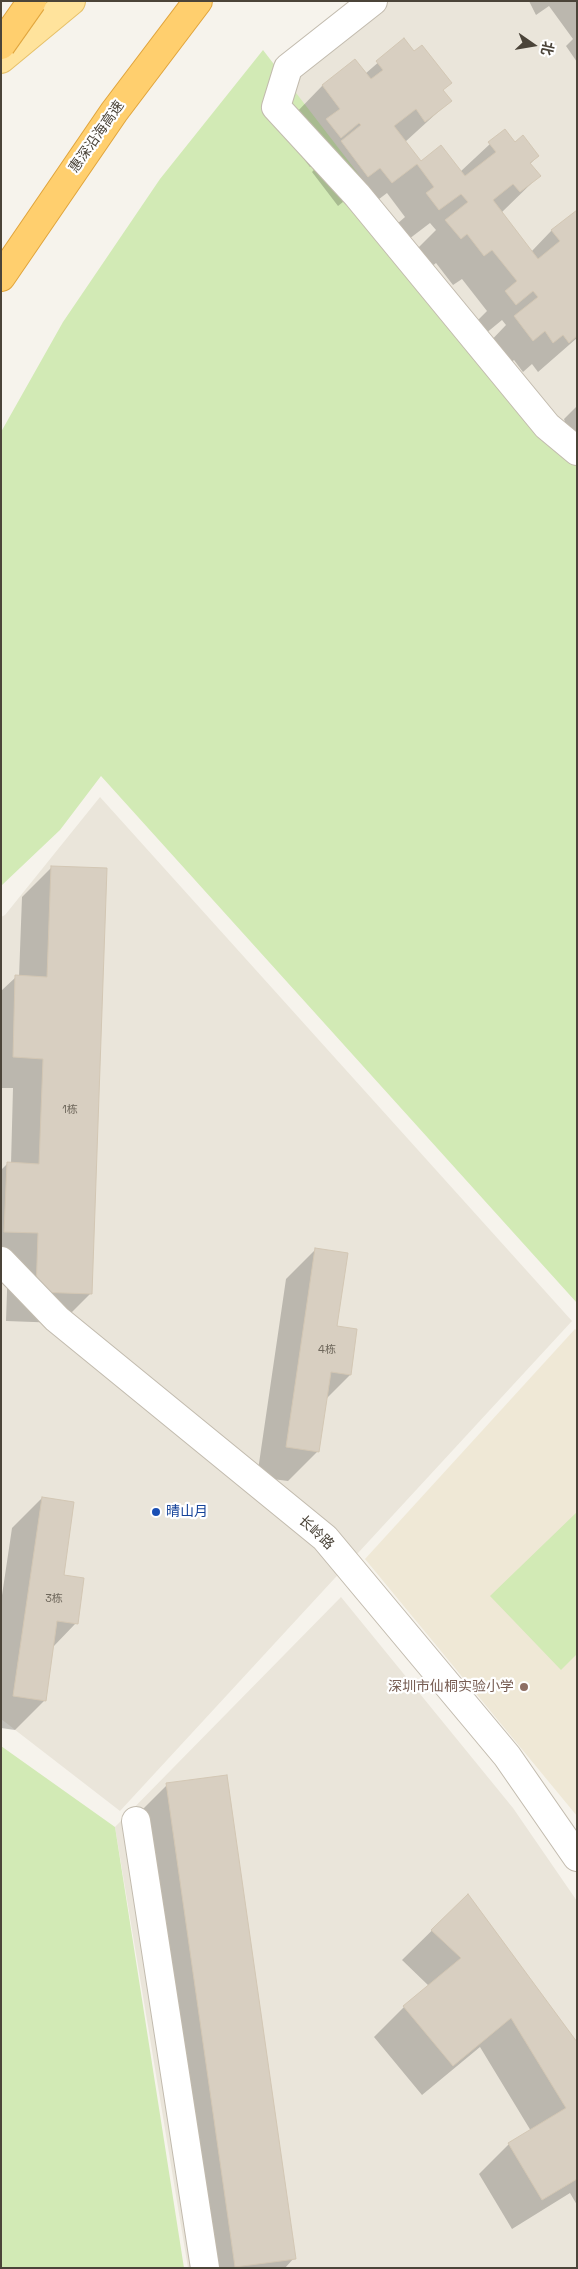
<!DOCTYPE html>
<html>
<head>
<meta charset="utf-8">
<style>
	body { margin:0 }
	#map { position:relative; width:578px; height:2269px; overflow:hidden; background:#f6f3ec; font-family:"Space Grotesk","Noto Sans SC",sans-serif }
	canvas { display:block }
	.frame { position:absolute; inset:0; border:2px solid #4b4439; pointer-events:none }
	.north { position:absolute; left:508px; top:20px; width:50px; height:50px; -webkit-text-stroke:4px #fff; paint-order:stroke; rotate:103deg; font-size:14px; font-weight:700; line-height:20px; text-align:center; color:#4b4439 }
	.north::after { content:''; display:block; margin:auto; width:18px; height:22px; background:#4b4439; clip-path:polygon(50% 0,100% 100%,50% 72%,0 100%) }
</style>
</head>
<body>
<div id="map">
<canvas width="578" height="2269"></canvas>
<div class="frame"></div>
<div class="north">北</div>
</div>
<script>
const ctx = document.querySelector('canvas').getContext('2d');
ctx.lineJoin = 'round';
function paint(path, color) {
  ctx.fillStyle = color;
  ctx.fill(path, 'evenodd');
}
function shape(rows) {
  const path = new Path2D();
  for (const r of rows) {
    path.moveTo(r[0], r[1]);
    for (let i = 2; i < r.length; i += 2) path.lineTo(r[i], r[i + 1]);
  }
  return path;
}
function stroke(path, color, width, dash) {
  ctx.strokeStyle = color;
  ctx.lineWidth = width;
  ctx.lineCap = dash ? 'butt' : 'round';
  ctx.setLineDash(dash || []);
  ctx.stroke(path);
}
function label(font, color, halo, rows, align = 'center') {
  ctx.font = font + ' "Space Grotesk","Noto Sans SC",sans-serif';
  ctx.lineWidth = 4.5;
  ctx.setLineDash([]);
  ctx.textBaseline = 'middle';
  ctx.strokeStyle = halo;
  ctx.fillStyle = color;
  for (const [text, x, y, turn = 0] of rows) {
    ctx.save();
    ctx.translate(x, y);
    ctx.rotate((+turn || 0) * Math.PI / 180);
    ctx.textAlign = isNaN(turn) ? turn : align;
    if (halo) ctx.strokeText(text, 0, 0);
    ctx.fillText(text, 0, 0);
    ctx.restore();
  }
}
const residential = shape([
	[373,1,577,1,577,451,276,107,288,68],
	[100,797,572,1321,120,1811,1,1719,1,917,5,915],
	[341,1597,513,1808,577,1901,577,2268,188,2268,115,1827]
]);
const education = shape([
	[575,1329,577,1331,577,1816,365,1559]
]);
const green = shape([
	[263,50,577,458,577,1303,101,776,60,830,1,886,1,432,63,322,160,179],
	[577,1512,577,1654,561,1670,490,1596],
	[1,1746,115,1827,184,2268,1,2268]
]);
const shadow = shape([
	[529,1,577,1,577,62,566,46,573,39,549,6,536,15],
	[404,40,450,101,405,142,421,163,460,172,505,130,515,144,538,156,530,164,539,176,501,213,531,252,552,230,577,211,577,338,538,372,532,364,523,372,514,360,503,369,485,347,506,325,502,320,485,334,476,322,487,311,462,279,453,285,436,263,430,268,416,250,436,230,430,223,409,239,397,224,405,217,387,193,362,212,349,197,338,206,312,172,330,153,329,152,310,167,297,150,309,138,293,116,322,86,355,60,365,74],
	[577,406,577,459,564,419],
	[52,867,91,1293,61,1323,6,1321,8,1262,1,1262,1,1170,7,1164,11,1164,13,1088,1,1088,1,991,16,977,19,977,22,897],
	[316,1249,350,1375,326,1399,318,1451,288,1481,257,1477,286,1279],
	[42,1498,76,1623,52,1648,45,1700,15,1730,1,1728,1,1602,12,1528],
	[167,1785,294,2258,285,2268,201,2268,137,1815],
	[468,1895,577,2044,577,2205,570,2193,512,2229,479,2174,509,2144,531,2131,480,2047,422,2095,374,2037,404,2007,429,1986,402,1960]
]);
const building = shape([
	[404,38,414,51,422,45,452,83,443,90,452,101,425,122,416,109,394,126,421,161,441,145,465,176,496,152,488,142,505,129,515,142,523,135,539,156,530,163,541,176,520,192,513,184,493,200,538,259,560,241,551,230,577,210,577,336,569,343,563,335,553,343,545,331,533,341,514,316,538,297,533,291,516,305,505,291,517,281,492,250,484,256,467,234,461,239,445,220,468,202,461,194,439,210,426,193,434,187,417,164,392,183,380,168,368,177,341,141,361,125,359,123,341,138,326,119,340,109,322,85,355,59,371,79,383,70,376,61,404,38],
	[51,866,107,868,92,1294,36,1292,38,1233,4,1232,7,1162,39,1164,43,1059,13,1057,15,975,47,977,51,866],
	[315,1248,348,1253,337,1326,357,1329,351,1375,331,1372,319,1452,286,1447,315,1248],
	[42,1497,74,1502,64,1575,84,1578,78,1624,57,1621,46,1701,13,1696,42,1497],
	[227,1775,296,2259,235,2267,166,1783,227,1775],
	[468,1894,577,2042,577,2179,542,2200,508,2143,566,2108,511,2018,453,2066,403,2006,461,1958,431,1930,468,1894]
]);
const street = shape([
	[373,1,288,68,276,107,357,195,547,426,577,451],
	[1,1261,57,1319,325,1538,507,1756,577,1857],
	[136,1821,205,2268]
]);
const primary = shape([
	[1,59,71,1]
]);
const highway = shape([
	[1,277,114,112,198,1]
]);
const highwayBridge = shape([
	[1,45,32,1]
]);
const markers = [
	[156,1512,5,"#1a4fb4"],
	[524,1687,5,"#8d6e63"]
];
const numberNames = [
	["1栋",70,1110],
	["4栋",327,1350],
	["3栋",54,1599]
];
const streetNames = [
	["惠深沿海高速",97,137,-55],
	["长岭路",316,1533,43]
];
const transitNames = [
	["晴山月",166,1512]
];
const educationNames = [
	["深圳市仙桐实验小学",514,1687]
];
paint(residential, '#eae5da');
paint(education, '#efe8d6');
paint(green, '#d2eab5');
paint(shadow, '#0003');
paint(building, '#d8cfc1');
stroke(building, '#d3c7b4', 1);
stroke(street, '#c2bbae', 30);
stroke(primary, '#e6c16a', 30);
stroke(highway, '#e0a43c', 30);
stroke(street, '#fff', 28);
stroke(primary, '#ffe39c', 28);
stroke(highway, '#ffcf6e', 28);
stroke(highwayBridge, '#e0a43c', 30, []);
stroke(highwayBridge, '#ffcf6e', 28);
for (const [x, y, r, color] of markers) {
  const dot = new Path2D();
  dot.arc(x, y, r, 0, 2 * Math.PI);
  ctx.fillStyle = color;
  ctx.fill(dot);
  stroke(dot, '#fff', 2);
}
label('11px', '#6e675b', null, numberNames);
label('14px', '#4b4439', '#fff', streetNames);
label('14px', '#164399', '#fff', transitNames, 'left');
label('14px', '#785e54', '#fff', educationNames, 'right');
</script>
</body>
</html>
